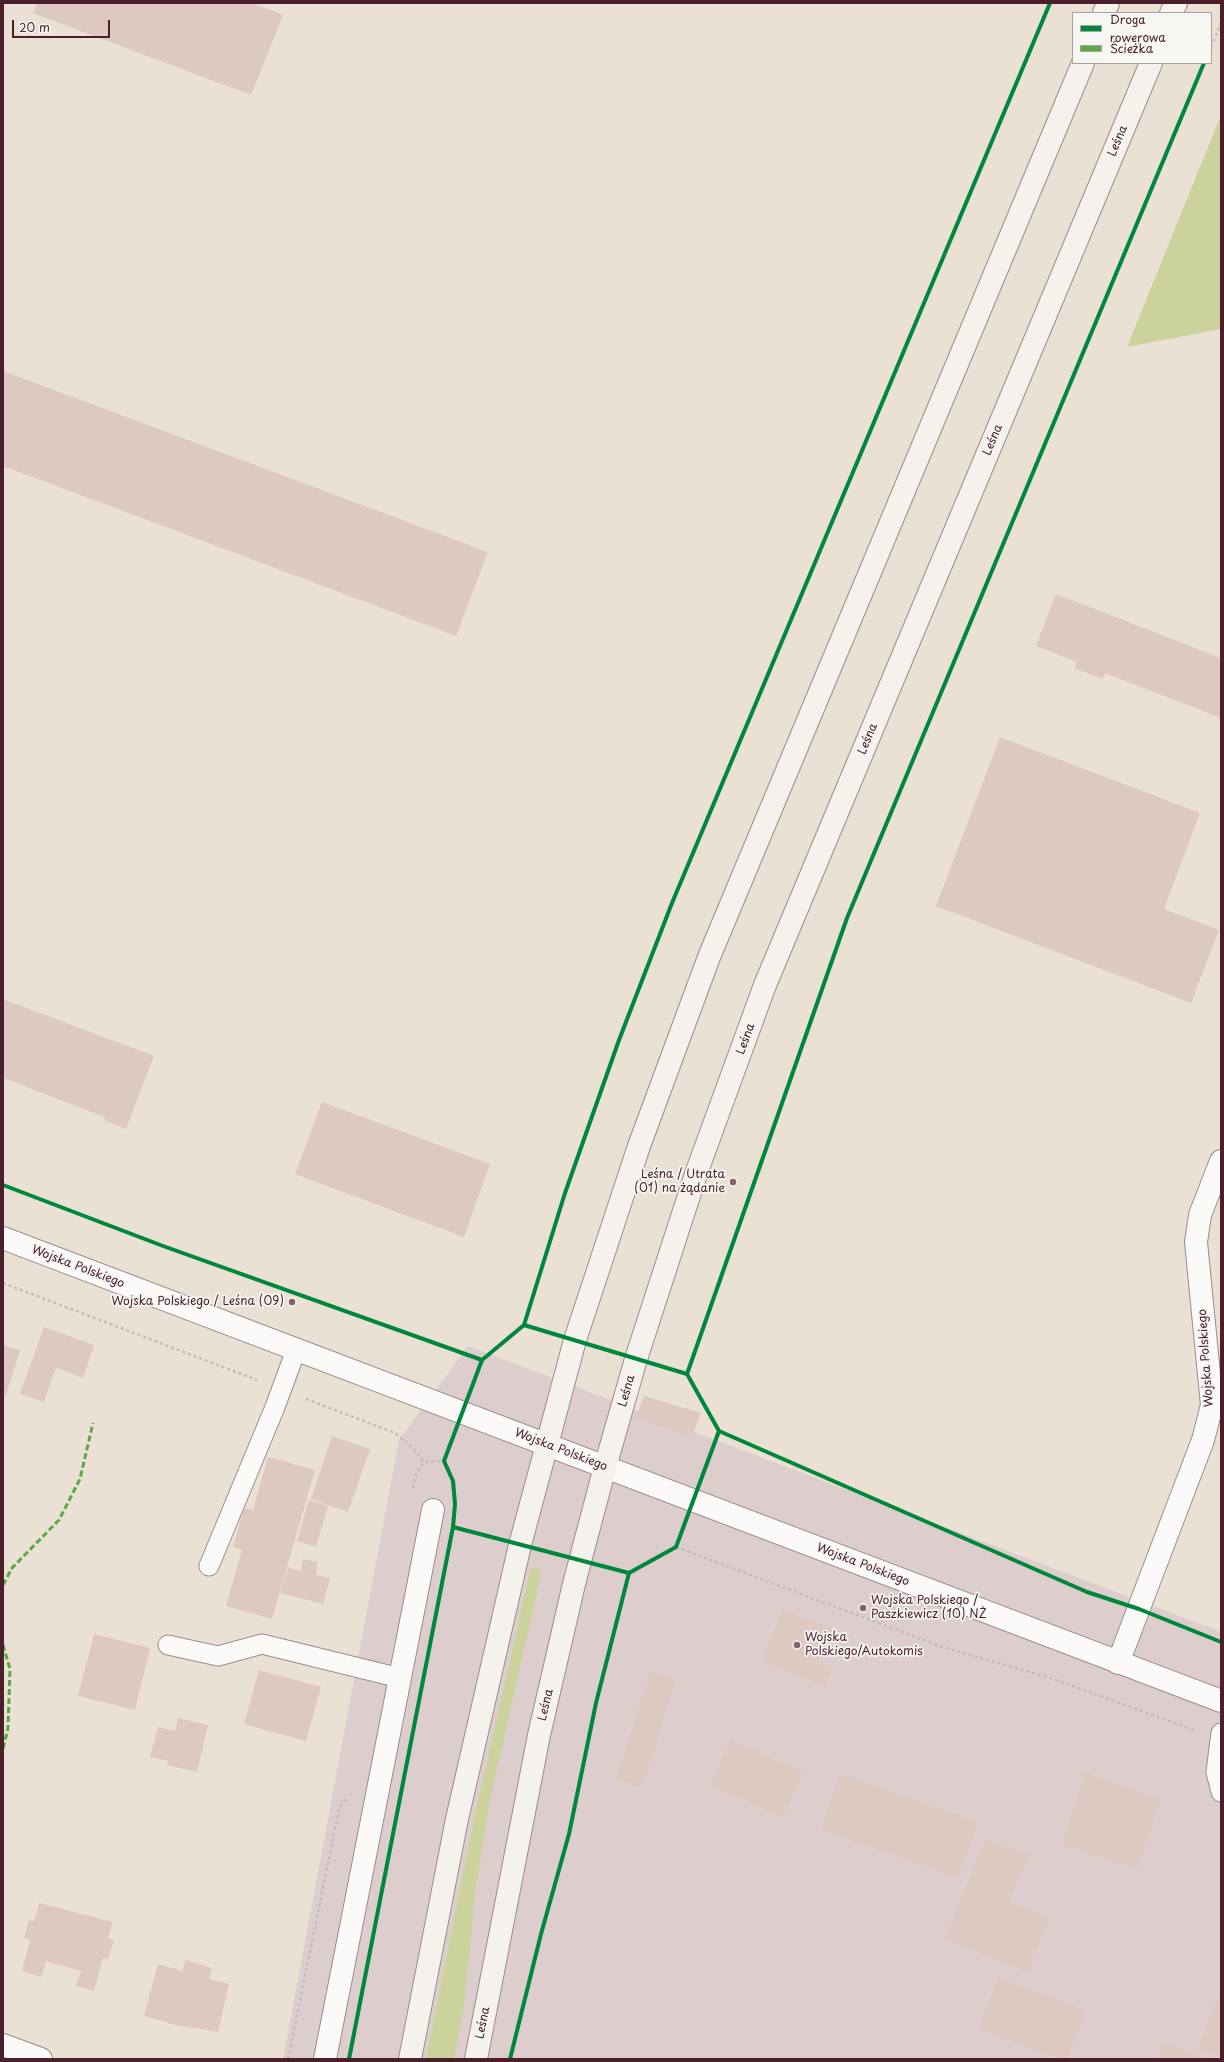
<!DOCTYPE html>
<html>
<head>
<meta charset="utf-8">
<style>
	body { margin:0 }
	#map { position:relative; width:1224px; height:2062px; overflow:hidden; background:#eae0d4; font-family:"Playpen Sans",sans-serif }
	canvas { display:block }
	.frame { position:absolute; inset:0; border:4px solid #4a1f2b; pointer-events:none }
	.legend { position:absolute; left:1072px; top:12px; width:140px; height:52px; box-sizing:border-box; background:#f6f6f2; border:1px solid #b1a0a2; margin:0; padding:5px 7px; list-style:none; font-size:12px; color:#4a1f2b }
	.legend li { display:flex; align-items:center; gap:8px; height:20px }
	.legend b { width:20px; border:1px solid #b1a0a2 }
	.scale { position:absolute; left:12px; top:20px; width:98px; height:18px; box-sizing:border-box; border:2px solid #4a1f2b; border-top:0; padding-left:5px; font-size:12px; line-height:14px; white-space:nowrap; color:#4a1f2b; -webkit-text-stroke:3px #f6f6f2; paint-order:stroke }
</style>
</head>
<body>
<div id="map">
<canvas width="1224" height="2062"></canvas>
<div class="frame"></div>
<ul class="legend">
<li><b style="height:5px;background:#00873e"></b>Droga rowerowa</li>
<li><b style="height:5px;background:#57aa44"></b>Ścieżka</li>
</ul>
<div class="scale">20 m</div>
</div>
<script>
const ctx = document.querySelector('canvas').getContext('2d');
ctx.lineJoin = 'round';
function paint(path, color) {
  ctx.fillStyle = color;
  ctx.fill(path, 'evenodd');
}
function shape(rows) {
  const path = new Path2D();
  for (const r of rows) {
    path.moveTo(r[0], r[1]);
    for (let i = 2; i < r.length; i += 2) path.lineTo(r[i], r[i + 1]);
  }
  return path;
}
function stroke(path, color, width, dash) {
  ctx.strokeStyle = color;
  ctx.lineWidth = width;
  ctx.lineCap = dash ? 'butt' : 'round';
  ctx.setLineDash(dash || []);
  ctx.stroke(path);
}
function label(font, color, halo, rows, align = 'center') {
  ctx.font = font + ' "Playpen Sans",sans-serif';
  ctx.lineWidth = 3.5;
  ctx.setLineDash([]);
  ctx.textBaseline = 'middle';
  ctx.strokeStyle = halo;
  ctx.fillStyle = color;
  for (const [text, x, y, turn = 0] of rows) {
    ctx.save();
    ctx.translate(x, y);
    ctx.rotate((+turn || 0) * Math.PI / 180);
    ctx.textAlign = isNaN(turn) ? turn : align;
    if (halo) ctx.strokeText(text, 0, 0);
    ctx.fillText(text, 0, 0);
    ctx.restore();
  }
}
const industrial = shape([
	[468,1346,1221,1632,1221,2059,283,2059,399,1440]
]);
const green = shape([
	[1221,115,1221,329,1127,347],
	[531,1567,542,1570,489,1805,475,1894,464,2007,454,2059,426,2059,474,1819]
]);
const building = shape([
	[37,3,252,3,283,15,251,95,33,13],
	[3,371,488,552,456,636,3,466],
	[1056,594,1221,658,1221,718,1105,673,1103,679,1074,668,1077,662,1036,646],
	[1000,737,1200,813,1164,909,1219,930,1191,1003,936,906],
	[3,999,154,1056,126,1129,104,1120,105,1117,3,1078],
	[322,1102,490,1164,464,1237,295,1174],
	[44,1327,94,1345,83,1378,56,1368,44,1402,20,1394],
	[3,1345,20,1350,6,1395,3,1394],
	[644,1396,701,1413,692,1437,636,1418],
	[332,1436,370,1449,348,1512,311,1499],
	[268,1457,315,1470,272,1619,226,1606,242,1550,233,1547,244,1508,253,1510],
	[309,1500,328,1506,316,1547,297,1541],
	[303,1559,318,1562,316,1575,330,1578,323,1604,280,1593,288,1568,301,1571],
	[783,1609,831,1628,818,1663,832,1668,825,1687,762,1662],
	[94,1634,150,1648,135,1710,78,1696],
	[259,1670,321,1687,306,1741,244,1724],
	[651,1672,676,1679,642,1787,616,1779],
	[178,1718,208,1725,197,1772,167,1765,168,1761,150,1757,158,1727,175,1731],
	[730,1740,803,1772,783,1817,710,1786],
	[1086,1773,1160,1799,1137,1869,1062,1844],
	[840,1774,978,1822,958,1878,821,1830],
	[986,1839,1028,1855,1009,1902,1049,1918,1027,1972,945,1939],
	[39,1903,113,1922,108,1939,114,1940,108,1959,103,1958,94,1991,76,1986,81,1971,46,1961,41,1977,22,1971,30,1940,24,1938,29,1920,34,1921],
	[186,1960,212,1968,209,1979,229,1984,218,2032,176,2025,144,2016,158,1964,182,1971],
	[999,1977,1086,2011,1067,2059,1058,2059,979,2028],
	[1221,1989,1221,2058,1198,2050],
	[1165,2043,1207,2059,1159,2059]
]);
const path = shape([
	[1211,47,1221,23],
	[3,1283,257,1380],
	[687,1374,847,918,1204,63],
	[306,1399,395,1433,413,1448,424,1462],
	[719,1431,1087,1592,1112,1600],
	[413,1488,416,1474,424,1462,444,1461],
	[676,1547,942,1647,1048,1677,1194,1730],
	[1164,1619,1221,1642],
	[288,2059,339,1809,346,1798],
	[510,2059,541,1934,569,1834,596,1703,629,1573]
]);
const service = shape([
	[209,1566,275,1407,296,1350],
	[168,1645,218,1656,262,1644,400,1678],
	[1221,1733,1216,1772,1221,1792]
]);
const minor = shape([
	[1118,1663,1203,1440,1212,1405,1196,1242,1200,1215,1221,1161],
	[3,2045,41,2059],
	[325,2059,433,1510]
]);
const tertiary = shape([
	[3,1238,1221,1701]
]);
const secondary = shape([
	[1104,13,1108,3],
	[1171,13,1176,3],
	[410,2059,457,1819,520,1545,575,1340,639,1146,709,957,1083,63],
	[476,2059,539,1735,574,1584,605,1467,636,1359,697,1171,765,985,1151,63]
]);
const quiet = shape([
	[3,1585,12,1568,59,1520,80,1479,93,1423],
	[3,1645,10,1669,8,1728,3,1749]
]);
const cycleway = shape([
	[3,1185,163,1246,482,1360,524,1325,565,1193,619,1040,672,903,1050,3],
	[687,1374,847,918,1204,63],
	[719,1431,1087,1592,1139,1609,1221,1642],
	[453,1527,629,1573,676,1547,719,1431,687,1374,524,1325],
	[349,2059,453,1527,455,1504,453,1481,444,1461,482,1360],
	[510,2059,541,1934,569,1834,596,1703,629,1573]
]);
const markers = [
	[733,1182,4,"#826366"],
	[292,1302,4,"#826366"],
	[863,1608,4,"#826366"],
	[797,1645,4,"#826366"]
];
const streetNames = [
	["Leśna",1118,141,-67],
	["Leśna",993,440,-67],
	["Leśna",868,739,-67],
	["Leśna",746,1039,-70],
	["Wojska Polskiego",78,1267,21],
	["Wojska Polskiego",1206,1358,-94],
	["Leśna",627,1391,-74],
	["Wojska Polskiego",561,1450,21],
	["Wojska Polskiego",863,1565,21],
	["Leśna",546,1705,-77],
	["Leśna",483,2023,-79]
];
const poiNames = [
	["Leśna / Utrata",725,1175],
	["(01) na żądanie",725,1189],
	["Wojska Polskiego / Leśna (09)",284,1302],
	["Wojska Polskiego /",871,1601,"left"],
	["Paszkiewicz (10) NŻ",871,1615,"left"],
	["Wojska",805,1638,"left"],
	["Polskiego/Autokomis",805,1652,"left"]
];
paint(industrial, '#ddcdcd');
paint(green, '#cbd29b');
paint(building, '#ddc9bf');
stroke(service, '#998d89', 21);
stroke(minor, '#998d89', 24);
stroke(tertiary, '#998d89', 24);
stroke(secondary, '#998d89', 24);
stroke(path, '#c3bcbb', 2.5, [3, 3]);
stroke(service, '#fcfaf9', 19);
stroke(minor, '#fcfaf9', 22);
stroke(tertiary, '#fcfaf9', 22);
stroke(secondary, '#f5f2ee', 22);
stroke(quiet, '#57aa44', 3, [6, 3]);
stroke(cycleway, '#00873e', 4);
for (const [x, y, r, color] of markers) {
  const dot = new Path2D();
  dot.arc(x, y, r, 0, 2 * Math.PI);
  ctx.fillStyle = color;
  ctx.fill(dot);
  stroke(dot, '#f6f6f2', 1.5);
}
label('12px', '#4a1f2b', '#f6f6f2', streetNames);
label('12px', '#4a1f2b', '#f6f6f2', poiNames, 'right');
</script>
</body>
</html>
